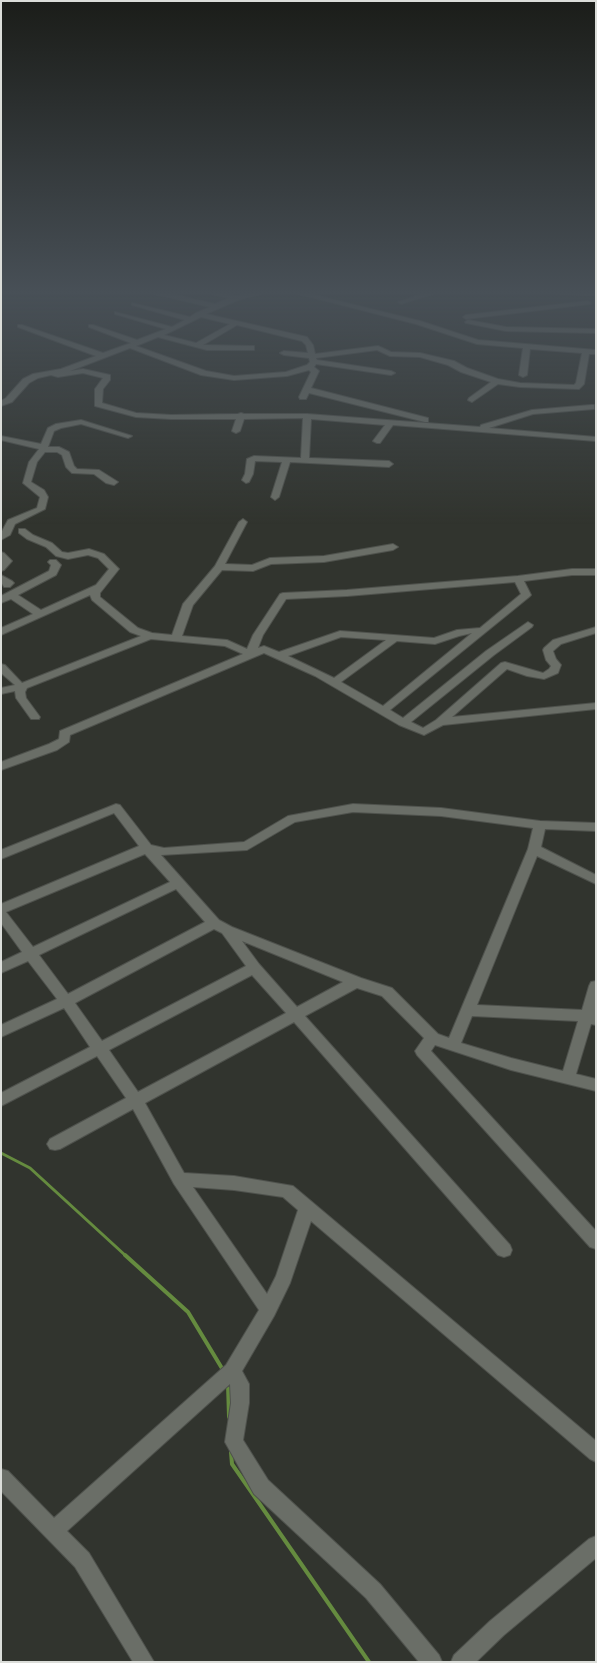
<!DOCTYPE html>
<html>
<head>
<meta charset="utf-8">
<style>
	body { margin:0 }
	#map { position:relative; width:597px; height:1663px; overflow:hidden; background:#31342e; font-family:"Source Sans 3",sans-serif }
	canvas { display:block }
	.frame { position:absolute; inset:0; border:2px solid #dbddd9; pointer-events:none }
</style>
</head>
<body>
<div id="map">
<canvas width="597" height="1663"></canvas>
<div class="frame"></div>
</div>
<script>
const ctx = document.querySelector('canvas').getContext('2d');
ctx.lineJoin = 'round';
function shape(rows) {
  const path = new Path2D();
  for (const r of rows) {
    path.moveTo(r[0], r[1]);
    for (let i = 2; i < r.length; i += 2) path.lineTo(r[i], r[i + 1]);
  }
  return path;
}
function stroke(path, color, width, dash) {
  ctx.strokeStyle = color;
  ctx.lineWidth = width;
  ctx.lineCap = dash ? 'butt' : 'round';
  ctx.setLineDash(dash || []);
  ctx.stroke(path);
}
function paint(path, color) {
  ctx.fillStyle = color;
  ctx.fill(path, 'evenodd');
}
const streamFar1 = shape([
	[1,1153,30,1168,126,1256]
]);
const stream = shape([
	[125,1255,188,1312,223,1370],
	[228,1384,229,1417],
	[231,1452,232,1464,369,1662]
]);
const minor = shape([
	[150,291,158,291,215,304,229,298,200,291,213,291,236,296,258,291,270,291,238,300,206,314,307,337,313,345,315,354,378,346,391,352,420,353,454,361,467,368,498,379,520,383,574,385,576,383,582,353,530,349,527,375,523,377,519,375,523,348,477,344,416,324,287,291,298,291,420,321,478,340,596,350,596,354,589,354,584,384,579,389,520,387,498,384,472,402,468,400,469,398,491,382,461,372,448,365,420,357,390,356,377,350,316,358,317,360,391,371,395,373,391,375,316,364,314,367,319,371,311,388,428,418,428,422,425,422,309,393,306,399,300,399,299,397,311,372,309,370,287,376,234,380,201,375,130,348,70,371,83,369,110,375,110,380,103,389,102,403,136,413,171,415,238,414,241,413,244,414,307,414,480,427,481,425,532,410,591,405,594,405,594,409,533,414,489,428,596,437,596,441,393,425,380,443,377,443,373,441,385,425,311,419,309,458,389,461,393,464,389,467,290,462,279,497,275,500,271,497,282,462,255,461,253,474,249,482,246,483,242,480,245,474,247,459,254,456,301,458,303,418,244,419,240,431,236,433,232,431,236,419,171,419,136,417,95,406,95,389,103,378,83,373,58,377,51,375,38,378,29,383,12,402,1,406,1,401,6,398,23,379,33,374,61,369,96,356,18,327,18,325,22,325,103,353,131,343,89,327,89,325,93,325,137,340,166,329,115,314,115,312,172,327,185,320,132,305,132,303,190,317,196,313,210,307,151,293,150,291],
	[201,317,230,324,196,343,164,335,201,317],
	[237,325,302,341,306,345,308,353,284,351,280,353,284,355,309,358,310,362,307,365,286,372,234,376,206,371,136,346,158,337,207,350,254,350,254,346,251,346,203,345,237,325],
	[432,291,442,291,401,304,398,302,432,291],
	[537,291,596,291,596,295,540,293,537,291],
	[588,301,591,303,590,304,466,319,463,317,466,315,588,301],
	[468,320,506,327,596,329,596,333,506,331,466,323,465,322,468,320],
	[81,420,132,436,128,438,81,424,61,428,54,431,48,447,59,447,69,452,74,466,77,469,99,470,118,482,114,485,106,483,94,474,72,473,66,467,62,455,57,452,45,452,37,462,31,482,44,490,48,497,45,509,15,524,10,535,1,540,1,533,8,520,37,508,40,497,23,483,29,462,39,449,1,440,1,436,41,444,48,428,56,424,81,420],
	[243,519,247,522,225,564,252,565,270,558,324,556,393,544,398,547,393,550,324,562,271,564,253,571,222,570,193,605,182,636,227,640,247,649,253,635,280,594,283,593,347,590,518,576,572,569,596,569,596,575,572,575,524,581,531,595,529,597,390,710,403,718,486,651,528,622,533,625,532,627,494,655,411,722,423,728,436,720,501,663,505,662,543,673,549,669,551,666,546,660,543,650,544,648,553,640,596,627,596,633,561,644,553,651,556,659,561,665,558,673,544,679,527,676,507,669,452,717,596,703,596,709,443,725,424,735,399,725,315,676,264,653,70,735,69,742,57,750,1,770,1,762,49,744,59,739,60,731,243,654,225,646,151,639,27,688,25,692,26,698,40,717,39,719,31,719,16,698,15,691,1,694,1,688,15,685,1,673,1,664,5,665,22,683,141,636,130,632,92,600,90,595,1,635,1,628,33,614,11,599,1,603,1,596,49,571,51,565,48,562,50,560,56,560,61,565,56,575,18,595,41,610,96,585,109,569,98,558,88,555,68,559,56,556,46,547,27,539,19,533,19,529,25,529,33,535,52,543,62,552,68,553,89,549,104,554,119,569,100,593,100,597,138,628,152,633,172,635,183,604,215,566,239,522,243,519],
	[515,582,521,594,480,628,457,630,434,638,340,631,279,652,264,646,258,648,263,635,286,599,347,596,515,582],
	[472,633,383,706,341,682,397,641,435,644,459,636,472,633],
	[341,637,386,640,334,678,288,656,341,637],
	[1,552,4,553,12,561,4,570,1,571,1,552],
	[1,575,12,581,14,583,10,587,4,587,1,582,1,575],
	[116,804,120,805,151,845,164,848,244,842,288,816,353,804,441,808,540,821,596,823,596,831,545,829,541,847,596,875,596,884,537,856,477,1005,582,1010,589,986,591,982,596,981,595,1013,596,1025,591,1024,576,1074,596,1079,596,1091,511,1070,435,1045,431,1051,596,1231,596,1249,590,1247,417,1055,415,1051,424,1038,382,996,357,988,305,1016,510,1245,512,1250,510,1255,504,1257,498,1255,294,1022,145,1103,184,1173,234,1176,293,1186,596,1441,596,1462,590,1459,311,1221,290,1283,274,1316,242,1371,249,1384,249,1403,243,1440,268,1480,380,1584,439,1655,442,1662,419,1662,366,1598,254,1494,225,1442,231,1403,230,1384,67,1531,89,1553,154,1662,133,1662,75,1567,1,1491,1,1469,8,1471,54,1518,226,1365,259,1310,174,1184,133,1109,60,1149,55,1150,50,1149,47,1144,50,1139,126,1098,97,1056,1,1106,1,1093,90,1047,64,1008,1,1037,1,1025,57,999,28,961,1,973,1,962,22,952,1,923,1,904,139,846,114,813,1,859,1,850,116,804],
	[353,812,441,816,533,828,528,849,449,1038,438,1034,392,988,361,978,232,927,219,920,161,855,247,850,295,822,353,812],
	[145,854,170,882,33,947,6,912,145,854],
	[176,889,205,922,68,994,39,955,176,889],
	[214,929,222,933,246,966,102,1041,75,1003,214,929],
	[242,941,343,982,297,1007,259,964,242,941],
	[252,975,286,1013,138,1092,109,1050,252,975],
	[472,1016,578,1021,563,1071,511,1058,461,1043,472,1016],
	[193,1187,234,1190,283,1197,298,1210,276,1276,267,1294,193,1187],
	[596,1536,596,1558,504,1635,476,1662,451,1662,454,1655,490,1621,589,1539,596,1536]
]);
stroke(streamFar1, '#658b3f', 3);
stroke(stream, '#658b3f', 4);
stroke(minor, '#4f524d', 2);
paint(minor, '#6a6e67');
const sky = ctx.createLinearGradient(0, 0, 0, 524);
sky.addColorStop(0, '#1b1d19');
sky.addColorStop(0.56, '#485057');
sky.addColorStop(1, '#48505700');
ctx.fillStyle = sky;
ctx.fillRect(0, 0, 597, 524);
</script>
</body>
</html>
